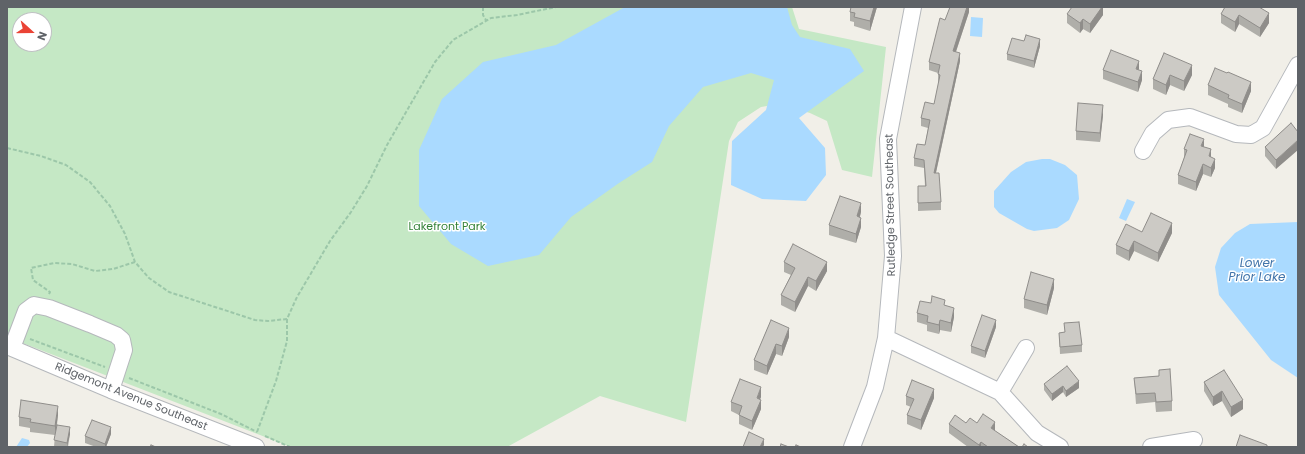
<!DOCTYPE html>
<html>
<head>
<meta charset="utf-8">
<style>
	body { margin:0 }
	#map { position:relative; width:1305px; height:454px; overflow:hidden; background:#f1efe8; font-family:Poppins,sans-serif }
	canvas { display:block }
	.frame { position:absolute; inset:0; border:8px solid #5f6368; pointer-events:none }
	.north { position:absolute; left:12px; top:12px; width:40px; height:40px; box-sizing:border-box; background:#fff; border:1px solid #bfc1c3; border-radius:50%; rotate:111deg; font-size:11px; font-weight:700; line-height:16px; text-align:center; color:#5f6368 }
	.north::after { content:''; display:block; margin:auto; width:14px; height:18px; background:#ea4335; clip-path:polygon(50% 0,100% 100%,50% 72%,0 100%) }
</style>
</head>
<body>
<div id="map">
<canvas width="1305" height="454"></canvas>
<div class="frame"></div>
<div class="north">N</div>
</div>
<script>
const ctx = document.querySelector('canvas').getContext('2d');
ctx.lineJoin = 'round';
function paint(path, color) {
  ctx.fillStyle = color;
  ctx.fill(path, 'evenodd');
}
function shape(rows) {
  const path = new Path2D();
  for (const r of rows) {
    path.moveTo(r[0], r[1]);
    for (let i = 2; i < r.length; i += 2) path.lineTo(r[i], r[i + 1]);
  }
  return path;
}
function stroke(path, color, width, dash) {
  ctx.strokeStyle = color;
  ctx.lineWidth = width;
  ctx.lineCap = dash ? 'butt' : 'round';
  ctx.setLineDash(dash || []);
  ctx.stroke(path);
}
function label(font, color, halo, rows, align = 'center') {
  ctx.font = font + ' Poppins,sans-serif';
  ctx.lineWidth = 3;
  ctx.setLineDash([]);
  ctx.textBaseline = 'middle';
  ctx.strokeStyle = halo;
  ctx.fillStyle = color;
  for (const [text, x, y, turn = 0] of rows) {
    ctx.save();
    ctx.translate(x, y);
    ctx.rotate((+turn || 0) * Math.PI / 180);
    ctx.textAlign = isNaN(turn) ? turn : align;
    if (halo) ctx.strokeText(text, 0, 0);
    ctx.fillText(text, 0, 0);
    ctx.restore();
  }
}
const green = shape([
	[7,7,792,7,799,29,886,47,872,177,842,170,827,121,810,113,779,104,761,107,738,122,729,141,686,422,600,396,507,447,291,447,7,337],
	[20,20,44,20,44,44,20,44]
]);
const water = shape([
	[625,7,787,7,792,25,800,37,850,49,864,71,799,118,825,148,826,175,806,201,762,199,731,185,732,141,766,110,774,80,751,73,703,87,669,126,652,162,619,183,571,217,539,255,488,266,451,244,419,206,419,150,442,99,483,62,556,45],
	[971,17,983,18,982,37,970,36],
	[1042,159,1050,159,1065,165,1077,175,1079,199,1069,220,1057,228,1034,231,1027,229,999,213,994,207,994,191,1011,172,1026,162],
	[1127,199,1135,202,1126,221,1119,218],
	[1298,222,1298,378,1271,360,1219,295,1215,267,1221,248,1235,233,1250,224],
	[22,438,29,440,30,443,27,447,16,447]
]);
const path = shape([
	[483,7,483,15,486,20],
	[7,148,41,156,66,165,90,182,110,206,125,234,135,262,149,278,169,292,255,320,268,321,287,319,297,297,330,241,351,212,367,186,387,145,435,62,453,40,491,18,517,15,556,7],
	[49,294,50,292,33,280,31,268,54,263,72,264,95,271,113,269,135,262],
	[30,339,105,367],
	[129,378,221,414,257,432],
	[257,432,276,381,287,341,287,319],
	[265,436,290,447]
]);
const minor = shape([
	[1143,151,1153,133,1168,120,1190,117,1236,134,1251,135,1263,128,1298,65],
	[886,338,1000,392,1037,433,1060,447],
	[7,346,111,390,256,447],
	[12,348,26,311,34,305,49,308,90,324,116,335,122,340,124,350,111,390],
	[1000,392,1026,348],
	[852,447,875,387,886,338,893,256,888,139,913,7],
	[1151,447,1194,440]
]);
const wall = shape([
	[877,7,870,31,854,26,854,22,850,21,850,12],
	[969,7,969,12,956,52,960,61,936,173,941,202,941,210,918,211,918,186,925,186,924,168,914,166,914,158,925,145,928,128,921,126,921,118,934,104,939,83,938,82,938,73,929,70,929,62,945,20],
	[1103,7,1103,15,1090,33,1083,29,1080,33,1067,23,1067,14],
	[1225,7,1269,23,1260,37,1239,24,1235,32,1221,23,1221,14],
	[1040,46,1034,68,1007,60,1007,54],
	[1164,53,1192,75,1184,91,1170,85,1166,95,1153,89,1153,79],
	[1103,70,1142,80,1138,92,1103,79],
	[1208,85,1251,91,1242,113,1228,107,1228,104,1208,95],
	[1103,115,1100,142,1076,140,1076,131],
	[1291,123,1276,169,1265,156,1265,147],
	[1204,147,1211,157,1215,168,1211,177,1203,174,1196,191,1178,184,1178,175,1184,158,1184,149],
	[861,212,860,217,861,227,856,243,829,235,829,225],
	[1142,232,1172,233,1158,262,1134,251,1129,261,1116,254,1116,245],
	[784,262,827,271,816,291,808,286,795,312,781,305,781,295,791,275,784,272],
	[1054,288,1047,315,1024,308,1024,299],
	[931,303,945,306,954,317,951,332,940,330,939,334,927,331,927,325,917,322,917,313],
	[771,320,789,337,782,356,776,354,767,375,754,370,754,360],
	[1064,323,1082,345,1082,352,1060,354,1059,333,1065,332],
	[996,327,985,358,971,353,971,346],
	[1159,370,1172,401,1172,411,1156,412,1155,402,1136,404,1134,378,1159,376],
	[1224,370,1243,409,1231,417,1222,401,1213,406,1204,391,1204,382],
	[1044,384,1079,388,1066,397,1063,392,1052,401,1044,390],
	[906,396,934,398,921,430,907,424,907,415,911,407,906,405],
	[761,397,760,399,761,409,752,430,739,424,739,415,731,411,731,402],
	[58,415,57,425,70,434,68,447,54,447,55,435,30,432,30,428,19,426,19,417],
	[966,423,977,423,995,431,1019,447,968,447,949,433,949,424],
	[111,434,106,447,96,447,85,443,85,436]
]);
const shadedWall = shape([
	[874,7,877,7,870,31,870,21],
	[967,7,969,7,969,12,953,60,953,51],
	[1102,7,1103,7,1103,15,1090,33,1090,24],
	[1269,13,1269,23,1260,37,1260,28],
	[1239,15,1239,24,1235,32,1235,22],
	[1083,19,1083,29,1080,33,1080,23],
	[1040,39,1040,46,1034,68,1034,61],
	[960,53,960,61,934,181,934,173],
	[1139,61,1139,70,1136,69],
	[1192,65,1192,75,1184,91,1184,81],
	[1142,71,1142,80,1138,92,1138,82],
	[1170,75,1170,85,1166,95,1166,85],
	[1251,82,1251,91,1242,113,1242,104],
	[1103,105,1103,115,1100,142,1100,133],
	[1204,139,1204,148,1201,146],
	[1298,140,1298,150,1276,169,1276,160],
	[1211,149,1211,159,1209,156],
	[1215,159,1215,168,1211,177,1211,168],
	[1203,164,1203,174,1196,191,1196,182],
	[861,203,861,212,857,226,857,216],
	[861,218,861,227,856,243,856,234],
	[1172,223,1172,233,1158,262,1158,253],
	[1134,241,1134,251,1129,261,1129,251],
	[827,262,827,271,816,291,816,281],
	[808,277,808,286,795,312,795,302],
	[1054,279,1054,288,1047,315,1047,305],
	[954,308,954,317,951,332,951,323],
	[940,320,940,330,939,334,939,325],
	[996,320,996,327,985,358,985,351],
	[789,328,789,337,782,356,782,346],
	[776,344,776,354,767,375,767,366],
	[1079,381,1079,388,1066,397,1066,391],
	[1063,386,1063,392,1052,401,1052,394],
	[761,387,761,397,757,407,757,398],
	[934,389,934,398,921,430,921,420],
	[1222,391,1222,401,1213,406,1213,397],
	[761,400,761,409,752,430,752,421],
	[1243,400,1243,409,1231,417,1231,407],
	[58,406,58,415,55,435,55,426],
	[995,422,995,432,991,428],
	[70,427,70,434,67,447,67,443],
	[111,427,111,434,106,447,105,447,105,444],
	[764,439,764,445,763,447,760,447],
	[981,442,981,447,979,447,979,445]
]);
const building = shape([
	[851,7,874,7,870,21,854,17,855,13,850,12,851,7],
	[950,7,967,7,953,51,960,53,934,173,939,173,941,202,918,203,918,186,926,186,924,160,914,158,917,144,925,145,930,120,921,118,925,102,934,104,940,75,938,74,940,65,929,62,940,18,945,20,950,7],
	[1072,7,1102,7,1090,24,1083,19,1080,23,1067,14,1072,7],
	[1225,7,1259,7,1269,13,1260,28,1239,15,1235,22,1221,14,1225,7],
	[1026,35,1040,39,1034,61,1007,54,1012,38,1024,41,1026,35],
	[1111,50,1139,61,1136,69,1142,71,1138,82,1103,70,1111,50],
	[1164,53,1192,65,1184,81,1170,75,1166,85,1153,79,1164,53],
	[1215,68,1227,73,1228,72,1251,82,1242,104,1228,98,1229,95,1208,85,1215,68],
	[1078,103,1103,105,1100,133,1076,131,1078,103],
	[1291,123,1298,132,1298,140,1276,160,1265,147,1291,123],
	[1190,134,1204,139,1201,146,1211,149,1209,156,1215,159,1211,168,1203,164,1196,182,1178,175,1187,150,1184,149,1190,134],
	[840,196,861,203,857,216,861,218,856,234,829,225,840,196],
	[1151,213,1172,223,1158,253,1134,241,1129,251,1116,245,1126,224,1142,232,1151,213],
	[793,244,827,262,816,281,808,277,795,302,781,295,795,268,784,262,793,244],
	[1031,272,1054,279,1047,305,1024,299,1031,272],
	[932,296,945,300,944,305,954,308,951,323,940,320,939,325,927,322,928,316,917,313,920,301,931,303,932,296],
	[982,315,996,320,985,351,971,346,982,315],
	[771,320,789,328,782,346,776,344,767,366,754,360,771,320],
	[1079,322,1082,345,1060,347,1059,333,1065,332,1064,323,1079,322],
	[1067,366,1079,381,1066,391,1063,386,1052,394,1044,384,1067,366],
	[1170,369,1172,401,1156,402,1155,393,1136,394,1134,378,1159,376,1159,370,1170,369],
	[1224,370,1243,400,1231,407,1222,391,1213,397,1204,382,1224,370],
	[740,379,761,387,757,398,761,400,752,421,739,415,742,406,731,402,740,379],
	[912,380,934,389,921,420,907,415,914,399,906,396,912,380],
	[21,400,58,406,55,426,30,422,31,419,19,417,21,400],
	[983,414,995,422,991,428,1019,447,988,447,981,442,979,445,949,424,955,415,966,423,970,418,977,423,983,414],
	[92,420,111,427,105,444,85,436,92,420],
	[57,425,70,427,67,443,54,440,57,425],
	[749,432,764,439,760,447,743,447,749,432],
	[1240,435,1267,445,1267,447,1236,447,1240,435],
	[781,444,789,447,780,447,781,444],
	[1024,444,1028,447,1022,447,1024,444],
	[151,445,156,447,150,447,151,445],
	[796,445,801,447,795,447,796,445]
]);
const streetNames = [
	["Rutledge Street Southeast",891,205,-91],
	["Ridgemont Avenue Southeast",131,397,22]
];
const parkNames = [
	["Lakefront Park",447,227]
];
const waterNames = [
	["Lower",1257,264],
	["Prior Lake",1257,278]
];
paint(green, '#c5e8c5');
paint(water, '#aadaff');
stroke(minor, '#b5b8bc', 18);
stroke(path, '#9cc7a9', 2, [4, 2]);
stroke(minor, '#fff', 16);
paint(wall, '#afaea9');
paint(shadedWall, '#8f8d8a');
paint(building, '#cccac5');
stroke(building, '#8f8d8a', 1);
label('11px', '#5f6368', '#fff', streetNames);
label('11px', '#348238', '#fff', parkNames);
label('italic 12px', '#4174aa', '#fff', waterNames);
</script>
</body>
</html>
